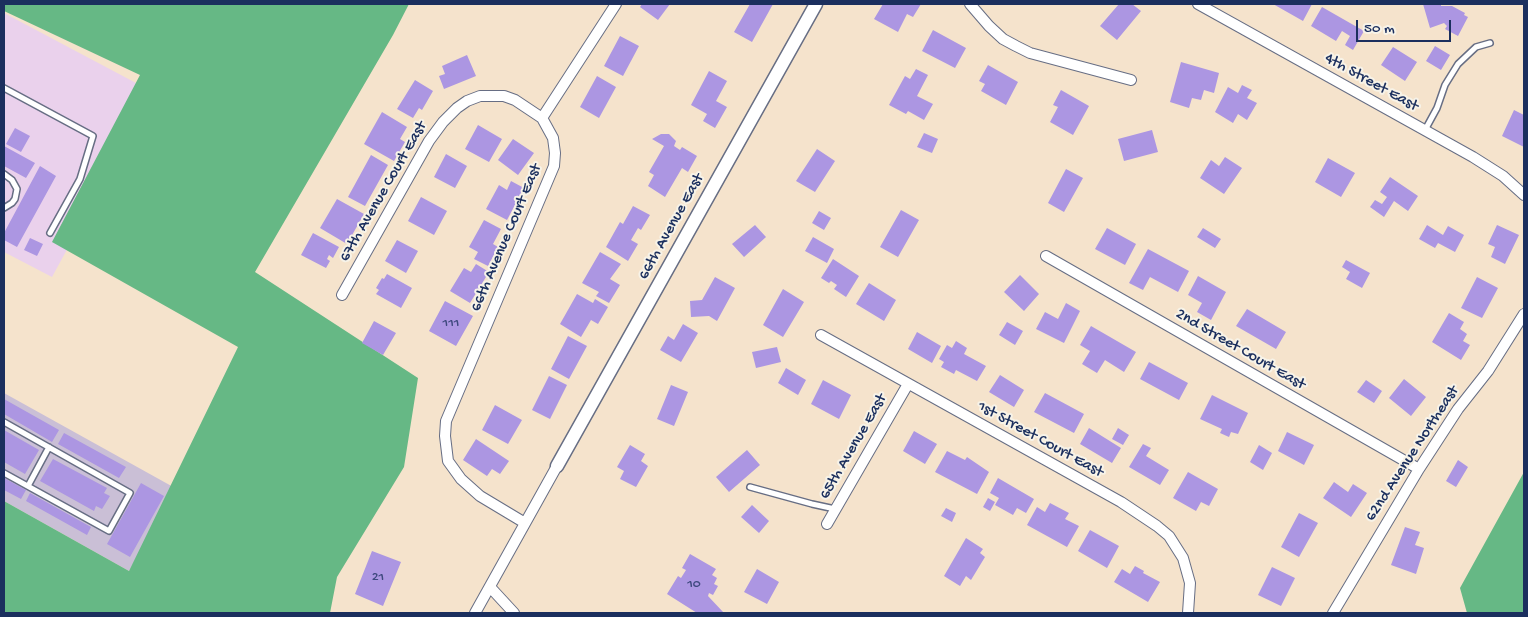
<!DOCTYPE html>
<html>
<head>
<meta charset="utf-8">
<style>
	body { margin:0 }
	#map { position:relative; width:1528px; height:617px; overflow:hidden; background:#f5e3cc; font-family:"Gochi Hand",sans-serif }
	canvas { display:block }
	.frame { position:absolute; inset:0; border:5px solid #1b2f5e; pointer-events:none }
	.scale { position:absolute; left:1356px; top:20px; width:95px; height:22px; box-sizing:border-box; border:2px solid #1b2f5e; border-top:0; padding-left:6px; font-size:15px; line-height:18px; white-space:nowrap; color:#1b2f5e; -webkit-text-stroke:4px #f7f3e8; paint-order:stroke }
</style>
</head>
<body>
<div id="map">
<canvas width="1528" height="617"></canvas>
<div class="frame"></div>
<div class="scale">50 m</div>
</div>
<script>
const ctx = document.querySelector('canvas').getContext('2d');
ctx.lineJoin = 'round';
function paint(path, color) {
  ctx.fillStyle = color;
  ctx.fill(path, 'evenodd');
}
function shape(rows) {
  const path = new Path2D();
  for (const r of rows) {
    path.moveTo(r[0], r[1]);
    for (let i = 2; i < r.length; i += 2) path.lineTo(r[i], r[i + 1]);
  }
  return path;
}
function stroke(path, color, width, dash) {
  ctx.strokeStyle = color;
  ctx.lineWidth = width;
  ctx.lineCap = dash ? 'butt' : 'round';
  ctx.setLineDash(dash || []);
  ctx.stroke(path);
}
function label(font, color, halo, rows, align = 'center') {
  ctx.font = font + ' "Gochi Hand",sans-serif';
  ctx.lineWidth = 4;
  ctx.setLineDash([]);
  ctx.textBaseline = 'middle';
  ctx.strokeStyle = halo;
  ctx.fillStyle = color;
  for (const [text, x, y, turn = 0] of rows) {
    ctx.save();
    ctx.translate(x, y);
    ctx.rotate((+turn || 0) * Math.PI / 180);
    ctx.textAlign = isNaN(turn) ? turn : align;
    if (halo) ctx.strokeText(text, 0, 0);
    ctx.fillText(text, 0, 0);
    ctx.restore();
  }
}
const built = shape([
	[4,13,153,92,52,277,4,252]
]);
const industrial = shape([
	[4,393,175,488,129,571,4,501]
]);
const forest = shape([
	[4,4,409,4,393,35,255,272,418,378,404,467,337,577,330,613,4,613,4,501,129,571,238,347,52,242,140,75,4,11],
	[1524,472,1524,613,1467,613,1460,588]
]);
const building = shape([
	[642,4,670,4,658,20,640,7],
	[750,4,773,4,752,42,734,32],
	[883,4,921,4,913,17,907,14,898,32,874,19],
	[1119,4,1132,4,1141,11,1117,40,1100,26],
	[1273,4,1312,4,1303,21],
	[1423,4,1441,4,1441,6,1452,6,1465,13,1464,15,1468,17,1458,36,1445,29,1447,26,1444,23,1430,28],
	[1322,7,1364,31,1353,50,1345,45,1350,36,1342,31,1336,41,1311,26],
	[933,30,966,48,955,68,922,51],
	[620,36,639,46,623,76,604,66],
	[1435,46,1450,55,1441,70,1426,61],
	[1393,47,1417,62,1405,81,1381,65],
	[467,55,476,76,444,89,439,76,445,74,442,66],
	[1181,62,1219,73,1214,93,1204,90,1201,100,1192,98,1189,108,1170,102],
	[988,65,1018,82,1006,105,981,91,985,84,979,81],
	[916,69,928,75,917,96,933,104,924,120,908,111,906,114,889,105,905,76,910,79],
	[709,71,727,81,716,101,727,107,715,128,703,121,707,114,691,105],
	[597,76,616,87,599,118,580,107],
	[415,80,433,91,422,110,419,108,413,118,397,109],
	[1242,85,1252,90,1247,98,1257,103,1247,120,1238,114,1233,123,1215,112,1228,87,1238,93],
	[1061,90,1089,106,1073,135,1050,122,1058,107,1053,105],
	[1514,110,1524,115,1524,147,1502,136],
	[382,112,407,127,400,139,405,142,394,161,364,144],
	[478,125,502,139,489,162,465,149],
	[15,128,30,136,21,152,6,144],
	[1152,130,1158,152,1124,161,1118,139],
	[924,133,938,139,932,153,917,147],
	[661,134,669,134,676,141,674,146,680,150,682,147,697,156,688,172,682,168,665,197,648,186,654,175,649,172,664,146,652,139],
	[513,139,534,153,518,175,498,160],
	[4,146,35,163,26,178,4,166],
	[817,149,835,161,815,192,796,181],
	[446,154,467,166,455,188,434,177],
	[371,155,388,165,365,206,348,197],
	[1225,157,1242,168,1224,194,1200,178,1211,160,1219,166],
	[1328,158,1355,173,1341,197,1315,182],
	[40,166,56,176,17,247,4,240,4,233],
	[1066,169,1083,178,1064,212,1048,203],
	[1390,177,1418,196,1408,211,1394,201,1384,217,1370,207,1375,200,1382,204,1387,197,1380,192],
	[511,181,524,188,507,220,486,209,499,185,507,190],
	[421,197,447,211,434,235,408,221],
	[337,199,364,214,347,244,320,228],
	[633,206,650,215,641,230,638,228,631,240,638,244,628,261,606,247,620,222,623,224],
	[901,210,919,220,898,257,880,247],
	[819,211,831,218,824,230,812,223],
	[484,220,501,229,493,244,498,247,488,266,474,259,478,252,469,247],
	[755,225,766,237,744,257,732,244],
	[1427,225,1443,235,1448,226,1464,235,1455,252,1438,243,1435,248,1419,239],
	[1497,225,1519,235,1505,264,1491,257,1495,247,1488,244],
	[1107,228,1136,244,1125,265,1095,249],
	[1203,228,1221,239,1215,248,1197,237],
	[313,233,339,247,333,258,329,255,327,259,330,261,326,268,301,255],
	[813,237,834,249,827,263,805,251],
	[30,238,43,244,37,256,24,250],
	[397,240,418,251,406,273,385,261],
	[1148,249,1189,271,1178,292,1150,277,1143,290,1129,283],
	[600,252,621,264,610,279,620,285,609,303,596,296,599,292,582,283],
	[833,259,859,276,846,297,834,289,837,285,831,281,829,283,821,278],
	[1346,260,1370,273,1362,288,1346,279,1350,272,1342,267],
	[476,264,489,272,470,303,450,291,464,268,471,272],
	[387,274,412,288,401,308,376,294,379,290,376,288,382,278,384,279],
	[1020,275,1039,294,1024,311,1004,292],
	[1198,276,1226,292,1211,320,1197,312,1202,303,1188,295],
	[715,277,735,288,717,321,709,316,691,317,690,301,702,300],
	[1477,277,1498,288,1482,318,1461,308],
	[869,283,896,300,884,321,856,304],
	[783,289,804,302,783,337,763,325],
	[577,294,593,303,595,299,608,307,598,324,591,320,581,337,560,324],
	[445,301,473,316,456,346,429,331],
	[1066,303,1080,311,1064,343,1036,329,1045,312,1058,319],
	[1247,309,1286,332,1276,349,1236,326],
	[1449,313,1464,322,1460,329,1467,334,1463,341,1470,345,1461,360,1432,342],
	[374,321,396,333,383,355,362,343],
	[1007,322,1023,331,1015,345,999,335],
	[683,324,698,333,681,362,660,350,668,336,674,340],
	[1091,326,1136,352,1124,372,1105,360,1097,373,1082,364,1090,351,1080,345],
	[917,332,941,346,932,363,908,349],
	[568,336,587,346,569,379,551,369],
	[956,341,967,348,964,354,986,366,977,381,956,370,954,374,941,367,944,362,939,359,947,345,952,348],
	[777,347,781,362,756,368,752,352],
	[1149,362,1188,383,1179,400,1140,379],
	[786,368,806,380,798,395,778,383],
	[1000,375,1024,390,1014,407,989,392],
	[549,376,567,385,550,419,532,410],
	[1404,379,1426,397,1411,416,1389,398],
	[823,380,851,395,839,419,811,404],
	[1366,380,1382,391,1374,403,1357,392],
	[671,385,688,392,674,426,657,419],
	[1045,393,1084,414,1074,433,1034,412],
	[1212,395,1248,413,1238,434,1231,432,1229,437,1220,433,1222,429,1200,419],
	[4,399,59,430,52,442,4,414],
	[495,405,522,420,508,444,482,430],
	[1089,428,1121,448,1112,463,1080,444],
	[1118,428,1129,435,1123,445,1112,439],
	[4,430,39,450,25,474,4,462],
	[914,431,937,444,925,464,903,451],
	[1287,432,1314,445,1304,465,1278,451],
	[64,433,126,467,119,478,58,444],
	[476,439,509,461,500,474,492,469,487,476,463,460],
	[1143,444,1151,448,1146,456,1169,470,1160,485,1129,467],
	[630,445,645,454,641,461,648,466,636,487,620,479,624,471,617,467],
	[1259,445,1272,453,1263,470,1250,462],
	[747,450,760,465,729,492,716,477],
	[947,451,965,460,967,457,989,472,977,494,935,472],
	[53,459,107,488,104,493,110,496,102,509,96,506,94,511,40,481],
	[1458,460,1468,467,1456,487,1446,481],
	[1188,472,1218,489,1209,506,1201,502,1196,511,1173,498],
	[4,478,26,490,21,499,4,490],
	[998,478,1034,499,1026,513,1017,508,1013,515,995,505,999,498,990,493],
	[1334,482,1348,492,1353,484,1367,493,1351,517,1323,498],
	[141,483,164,496,130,557,107,544],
	[30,493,91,527,87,535,26,501],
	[988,498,995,502,990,511,983,507],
	[1050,503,1069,513,1065,519,1079,526,1067,547,1027,525,1037,507,1045,512],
	[752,505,769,521,759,533,741,517],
	[946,508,956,513,952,522,941,516],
	[1299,513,1318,523,1299,557,1281,547],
	[1405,527,1420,532,1415,545,1424,548,1416,574,1391,565],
	[1090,530,1119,546,1107,568,1078,551],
	[966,538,983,549,980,553,985,557,971,580,966,576,960,586,944,576],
	[372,551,401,562,383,606,355,594],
	[690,554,716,569,712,575,717,578,714,584,718,586,713,595,709,593,708,596,724,613,697,613,667,594,678,576,681,578,686,570,682,568],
	[1135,566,1144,571,1143,573,1160,582,1148,602,1114,582,1122,569,1130,574],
	[1272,567,1295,578,1281,606,1258,595],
	[757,569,779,582,767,604,744,592]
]);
const service = shape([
	[4,88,93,136,80,179,50,233],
	[1425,130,1437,108,1445,85,1458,64,1476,47,1490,43],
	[4,174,12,180,17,189,15,199,12,203,4,208],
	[4,422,130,493,109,531,4,473],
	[28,486,49,447],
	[750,487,812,504,835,509]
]);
const minor = shape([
	[970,4,989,26,1003,39,1016,46,1030,53,1131,80],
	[1198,4,1473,157,1503,176,1524,195],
	[542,118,616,4],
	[1046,256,1419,469],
	[342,295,429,141,443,122,457,108,467,101,480,96,504,96,515,100,542,118,553,138,555,153,554,166,446,421,445,436,448,461,461,479,480,496,525,523],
	[821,335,1121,502,1157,526,1169,536,1183,558,1190,583,1188,613],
	[827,524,908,384],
	[490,587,514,613],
	[475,613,557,466],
	[1333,613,1419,469,1458,409,1488,371,1524,314]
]);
const tertiary = shape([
	[557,466,816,4]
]);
const numberNames = [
	["111",451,324],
	["21",378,578],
	["10",694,585]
];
const streetNames = [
	["4th Street East",1371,83,29],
	["67th Avenue Court East",384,192,-60],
	["66th Avenue East",672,227,-61],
	["66th Avenue Court East",507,238,-67],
	["2nd Street Court East",1240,350,30],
	["1st Street Court East",1040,440,29],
	["65th Avenue East",854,447,-60],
	["62nd Avenue Northeast",1413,454,-57]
];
paint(built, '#ead1ec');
paint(industrial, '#cabfd6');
paint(forest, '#66b885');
paint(building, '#ac96e2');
stroke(service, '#676e84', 8);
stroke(minor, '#676e84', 12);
stroke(tertiary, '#676e84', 15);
stroke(service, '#fff', 5);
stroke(minor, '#fff', 10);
stroke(tertiary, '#fff', 12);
label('14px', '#3f497f', null, numberNames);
label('16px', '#1b2f5e', '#f7f3e8', streetNames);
</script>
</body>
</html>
